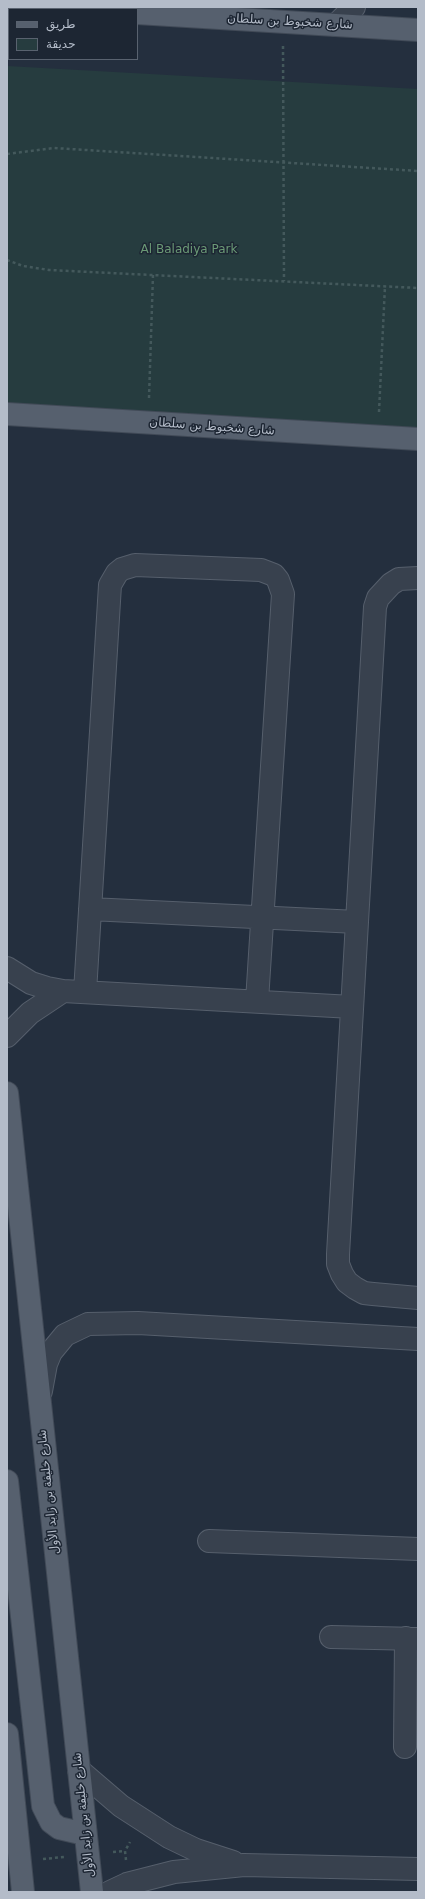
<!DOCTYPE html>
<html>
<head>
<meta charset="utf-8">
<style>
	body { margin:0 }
	#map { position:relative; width:425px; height:1899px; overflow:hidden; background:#242f3e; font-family:"DejaVu Sans",Vazirmatn,sans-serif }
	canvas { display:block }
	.frame { position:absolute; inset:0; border:8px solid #b4bcc9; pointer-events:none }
	.legend { position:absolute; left:8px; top:8px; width:130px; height:52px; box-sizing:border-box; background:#1d2633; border:1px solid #59626f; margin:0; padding:5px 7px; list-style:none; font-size:12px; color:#b4bcc9 }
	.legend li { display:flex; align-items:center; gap:8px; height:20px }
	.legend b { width:20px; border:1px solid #59626f }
</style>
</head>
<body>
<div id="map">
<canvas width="425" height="1899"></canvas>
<div class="frame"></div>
<ul class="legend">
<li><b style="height:5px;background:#56606e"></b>طريق</li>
<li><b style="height:11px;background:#263c3f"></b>حديقة</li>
</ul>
</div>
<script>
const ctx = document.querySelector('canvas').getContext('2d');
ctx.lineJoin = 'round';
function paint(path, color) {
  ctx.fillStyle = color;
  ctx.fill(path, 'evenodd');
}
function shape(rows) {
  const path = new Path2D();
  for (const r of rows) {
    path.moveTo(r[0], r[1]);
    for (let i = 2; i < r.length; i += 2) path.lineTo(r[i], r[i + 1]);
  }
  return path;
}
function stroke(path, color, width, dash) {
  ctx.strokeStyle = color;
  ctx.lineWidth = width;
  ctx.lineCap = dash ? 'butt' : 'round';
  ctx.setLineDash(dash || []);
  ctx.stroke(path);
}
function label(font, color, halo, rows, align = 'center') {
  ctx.font = font + ' "DejaVu Sans",Vazirmatn,sans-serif';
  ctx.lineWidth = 3;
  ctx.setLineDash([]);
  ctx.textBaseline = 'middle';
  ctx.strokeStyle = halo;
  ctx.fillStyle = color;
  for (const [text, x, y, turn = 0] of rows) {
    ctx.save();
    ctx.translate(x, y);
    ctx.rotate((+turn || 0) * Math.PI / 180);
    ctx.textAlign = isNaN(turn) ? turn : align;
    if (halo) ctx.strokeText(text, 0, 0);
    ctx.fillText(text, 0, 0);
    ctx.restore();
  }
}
const green = shape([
	[7,66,418,89,418,430,7,414]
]);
const path = shape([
	[283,46,284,281],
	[7,154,54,148,418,171],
	[7,260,23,266,49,270,418,288],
	[149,398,153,275],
	[379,412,385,286],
	[113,1852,125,1851],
	[43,1859,64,1857],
	[126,1860,125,1851,130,1842]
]);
const minor = shape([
	[336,25,354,7],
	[418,578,399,579,391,584,378,598,375,607,338,1254,338,1264,342,1274,347,1282,355,1288,364,1293,373,1294,418,1298],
	[90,909,357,922],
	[7,968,31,983,47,988,63,991,352,1007],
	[85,992,110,585,117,573,122,569,135,565,261,570,274,575,278,580,283,594,257,1001],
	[7,1036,30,1013,63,991],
	[41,1391,46,1364,51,1352,65,1335,88,1324,138,1323,418,1339],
	[209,1541,418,1549],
	[331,1637,418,1639],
	[405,1747,406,1638],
	[79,1770,121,1806,169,1837,196,1850,233,1862],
	[110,1892,127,1884,174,1872,244,1865,418,1869]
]);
const major = shape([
	[36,7,70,9],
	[137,13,418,30],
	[7,414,418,439],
	[7,1093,92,1892],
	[7,1481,43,1806,51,1822,59,1828,76,1832,85,1829],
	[7,1734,23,1892]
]);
const streetNames = [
	["شارع شخبوط بن سلطان",290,22,3],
	["شارع شخبوط بن سلطان",212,427,4],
	["شارع خليفة بن زايد الأول",49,1492,-96],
	["شارع خليفة بن زايد الأول",84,1815,-96]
];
const parkNames = [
	["Al Baladiya Park",189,250]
];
paint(green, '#263c3f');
stroke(minor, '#565f6c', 24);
stroke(major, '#414a57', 24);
stroke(path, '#44595c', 2.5, [3, 3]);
stroke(minor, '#38414e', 22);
stroke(major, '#56606e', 22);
label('12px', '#b4bcc9', '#1d2633', streetNames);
label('12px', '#6b9a76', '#1d2633', parkNames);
</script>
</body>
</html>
